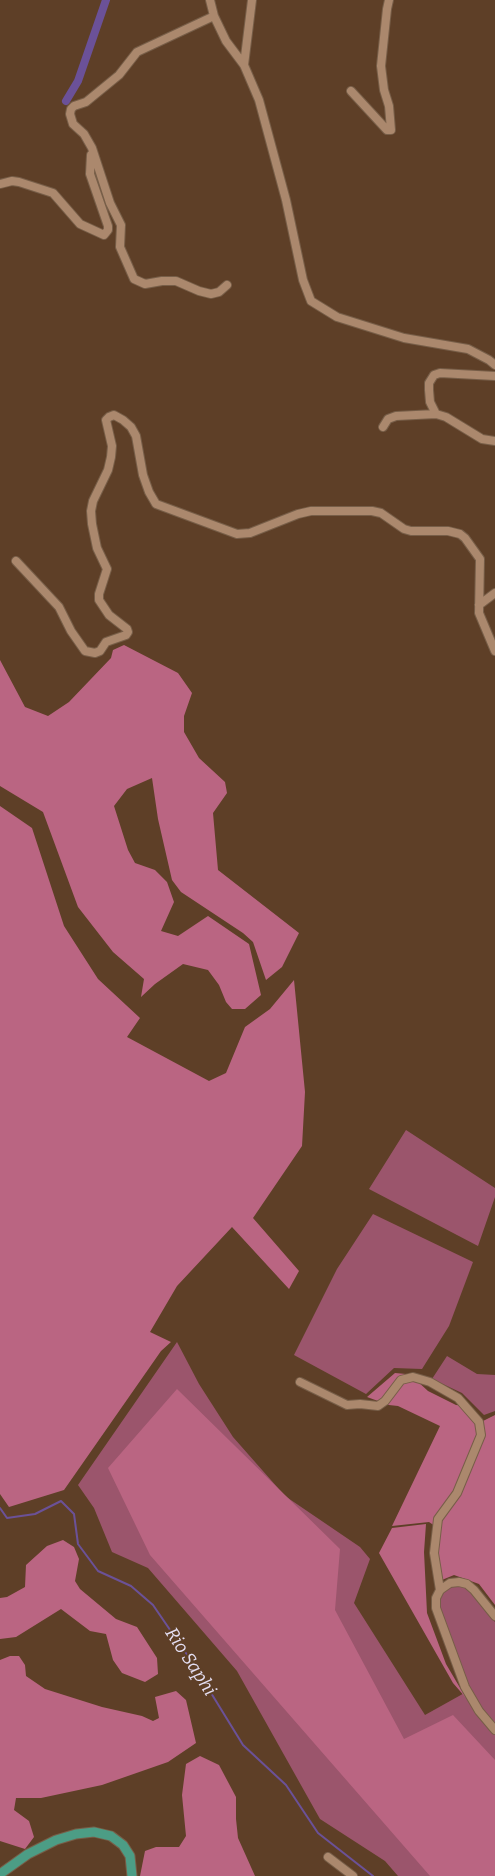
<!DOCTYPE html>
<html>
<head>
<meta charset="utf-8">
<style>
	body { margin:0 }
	canvas { display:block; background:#5e3f27 }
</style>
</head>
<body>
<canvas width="495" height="1876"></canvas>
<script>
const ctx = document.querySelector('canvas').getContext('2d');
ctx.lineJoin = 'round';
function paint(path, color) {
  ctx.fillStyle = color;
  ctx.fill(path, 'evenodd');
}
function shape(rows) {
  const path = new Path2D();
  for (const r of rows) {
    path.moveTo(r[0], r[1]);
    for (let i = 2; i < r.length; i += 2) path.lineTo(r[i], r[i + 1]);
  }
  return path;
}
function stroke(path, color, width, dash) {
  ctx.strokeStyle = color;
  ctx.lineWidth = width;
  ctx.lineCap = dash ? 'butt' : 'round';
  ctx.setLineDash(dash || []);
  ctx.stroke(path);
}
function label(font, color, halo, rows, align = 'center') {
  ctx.font = font + ' Bitter,serif';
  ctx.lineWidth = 4.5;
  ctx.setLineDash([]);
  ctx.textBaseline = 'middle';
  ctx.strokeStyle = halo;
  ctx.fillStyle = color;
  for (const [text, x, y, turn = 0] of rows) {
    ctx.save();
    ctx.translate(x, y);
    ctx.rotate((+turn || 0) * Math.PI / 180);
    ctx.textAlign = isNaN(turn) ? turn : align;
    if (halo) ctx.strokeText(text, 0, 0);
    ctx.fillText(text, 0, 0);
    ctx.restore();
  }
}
const green = shape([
	[406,1130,495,1188,495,1197,478,1246,369,1189],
	[373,1214,473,1262,449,1326,422,1369,394,1368,366,1394,294,1355,337,1269],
	[177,1342,199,1384,233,1437,285,1496,360,1547,370,1559,354,1603,425,1715,468,1691,436,1608,444,1584,466,1586,495,1622,495,1876,398,1876,385,1861,320,1819,237,1671,148,1568,112,1552,94,1508,78,1485],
	[447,1356,477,1374,495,1375,495,1411,484,1415,462,1393,432,1379]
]);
const forest = shape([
	[124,645,178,673,192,693,184,716,184,732,199,758,225,782,227,793,213,813,218,870,299,933,282,967,266,980,253,942,243,933,181,892,172,880,158,819,152,778,127,789,114,806,128,850,135,863,155,870,167,882,174,902,161,931,178,936,208,916,249,944,261,995,245,1009,232,1009,226,1002,219,985,208,970,183,964,155,984,141,997,144,979,113,952,78,907,43,812,0,786,0,660,25,707,48,716,69,702,111,658,113,650],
	[0,806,32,828,64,926,98,979,140,1018,127,1037,209,1081,226,1073,245,1027,270,1009,294,980,305,1092,302,1146,253,1218,299,1271,289,1289,232,1227,177,1286,150,1332,171,1342,161,1351,64,1490,9,1507,0,1494],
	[395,1373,406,1374,416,1380,428,1391,456,1405,467,1406,481,1422,495,1415,495,1605,479,1584,454,1575,437,1582,435,1526,429,1522,392,1526,440,1426,398,1406,389,1405,367,1397],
	[177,1389,340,1549,335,1610,404,1739,453,1715,495,1760,495,1876,430,1876,150,1555,108,1468],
	[426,1524,424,1552,427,1613,446,1664,466,1698,453,1683,379,1553,392,1528],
	[63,1540,74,1547,79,1559,75,1581,80,1589,116,1619,137,1627,157,1658,158,1674,145,1682,122,1673,113,1660,106,1634,90,1631,61,1609,16,1637,0,1639,0,1598,7,1597,25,1587,26,1565,47,1546],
	[10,1656,19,1656,25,1665,26,1676,45,1689,102,1707,142,1716,153,1721,159,1718,155,1697,176,1691,186,1700,196,1743,168,1762,102,1785,41,1798,16,1798,14,1810,29,1821,34,1837,25,1849,0,1841,0,1660],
	[200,1756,219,1765,236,1797,236,1819,238,1838,255,1876,140,1876,145,1851,156,1847,179,1847,186,1836,182,1795,186,1764]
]);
const stream = shape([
	[0,1508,7,1518,35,1514,61,1501,74,1514,78,1544,98,1571,131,1586,153,1605,192,1662,243,1745,286,1785,318,1833,373,1876]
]);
const canal = shape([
	[66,101,78,81,106,0]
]);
const minor = shape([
	[210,0,214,16,226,41,244,65,259,100,286,200,303,280,311,301,337,317,404,338,468,349,489,360,495,365],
	[214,16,137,52,119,75,86,102,74,106,71,109,70,114,73,124,84,134,92,148,110,203,121,225,120,247,134,279,145,284,162,281,176,281,199,291,211,294,219,292,227,285],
	[244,65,252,0],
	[351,91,387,130,391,130,389,106,384,90,381,66,387,9,389,0],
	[0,184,12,181,19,182,53,193,80,224,104,235,108,230,108,226,90,174,91,155],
	[436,414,430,402,429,390,429,383,434,375,440,373,495,376],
	[383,427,388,419,396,416,436,414,446,417,482,439,495,441],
	[16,561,59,607,71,631,85,651,95,653,100,651,106,642,126,635,128,632,127,629,109,615,99,600,99,594,107,569,97,548,92,524,91,511,93,501,108,470,111,457,112,446,106,420,109,417,114,415,123,420,131,427,136,436,143,475,149,492,156,504,237,534,250,533,298,514,311,511,372,511,381,513,404,529,411,531,448,531,460,534,465,538,480,559,479,613,495,651],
	[479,605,495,593],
	[300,1382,347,1405,360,1404,378,1406,385,1401,401,1380,413,1377,430,1382,458,1398,479,1422,481,1435,457,1493,438,1519,434,1553,440,1590],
	[495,1616,474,1590,467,1584,459,1582,450,1583,440,1590,436,1598,436,1608,465,1687,479,1711,495,1730],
	[328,1857,353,1876]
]);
const major = shape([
	[0,1874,28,1854,56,1840,76,1834,94,1832,111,1836,123,1845,130,1856,132,1876]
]);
const waterNames = [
	["Rio Saphi",190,1662,57]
];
paint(green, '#9b556c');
paint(forest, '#ba6582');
stroke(stream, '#6b5198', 2);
stroke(canal, '#6b5198', 8);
stroke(minor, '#775e48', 10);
stroke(major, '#775e48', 11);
stroke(minor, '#ab886d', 8);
stroke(major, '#4c9d85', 9);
label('italic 18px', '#e5dff3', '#5e3f27', waterNames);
</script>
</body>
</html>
